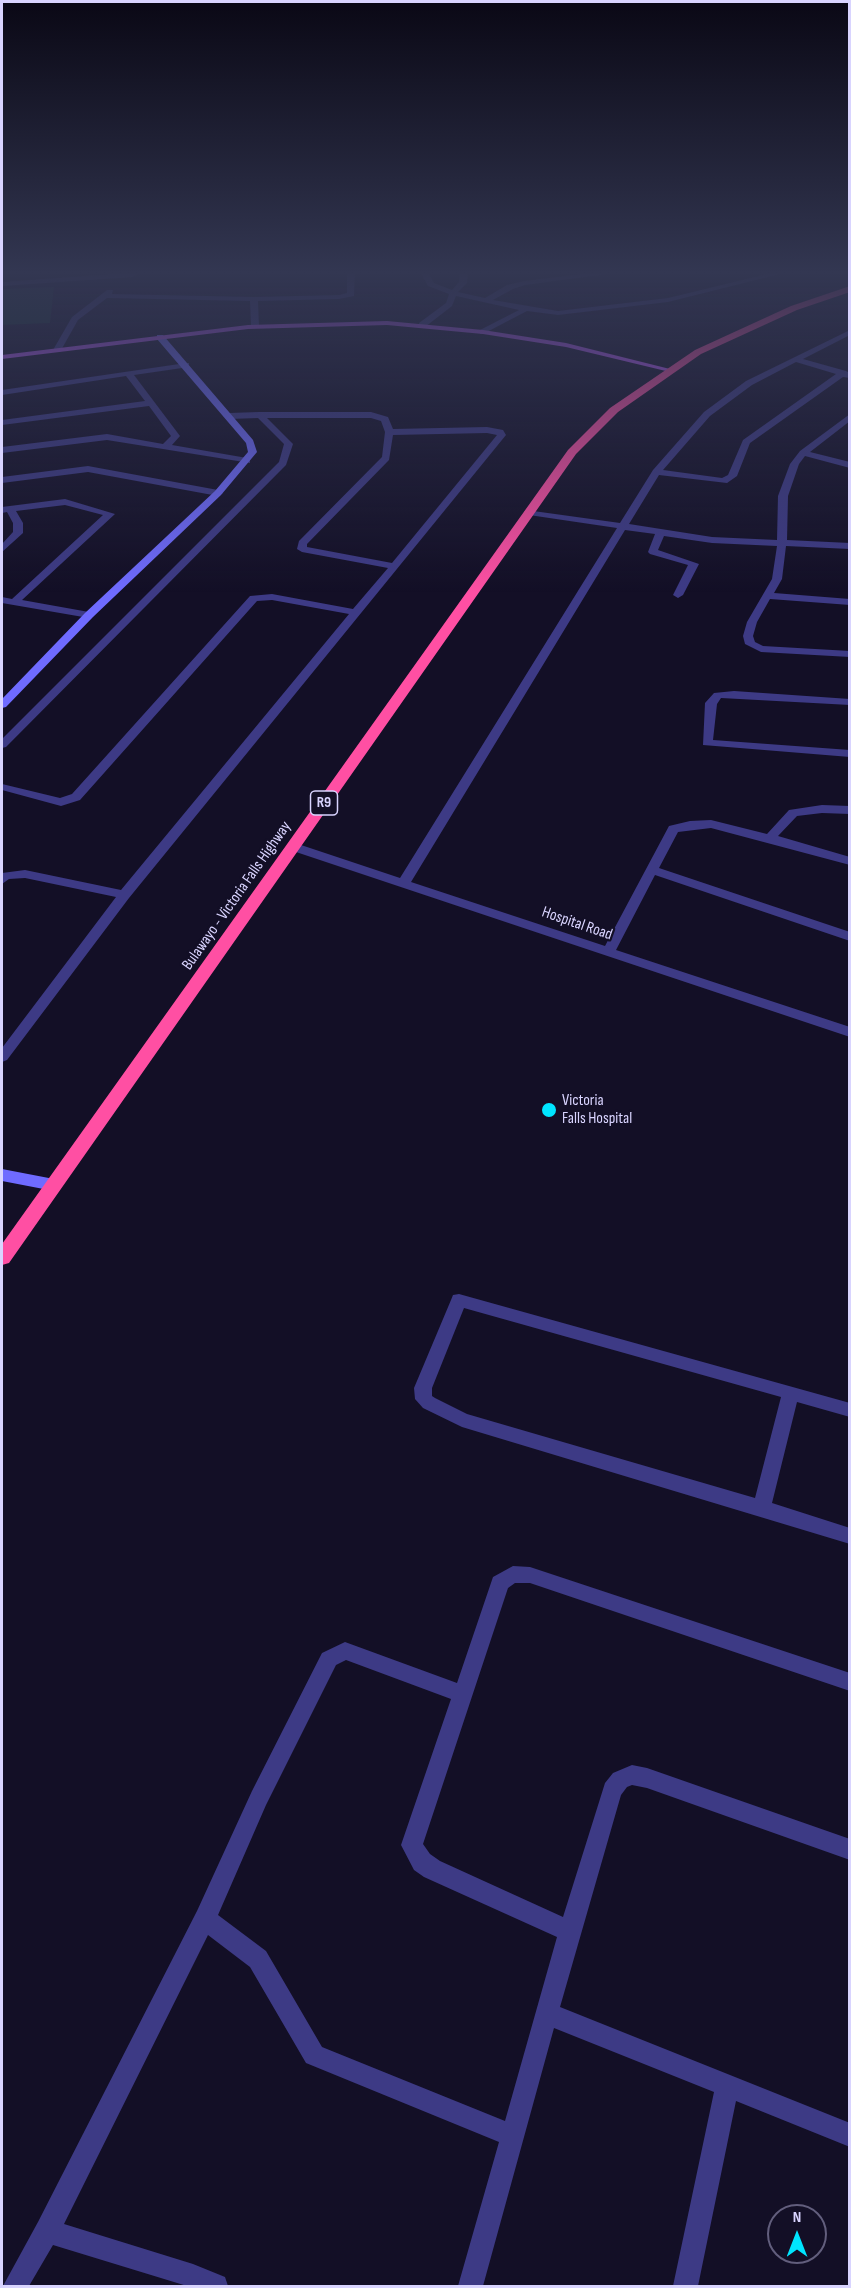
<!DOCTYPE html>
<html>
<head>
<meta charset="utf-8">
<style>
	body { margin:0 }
	#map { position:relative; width:851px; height:2288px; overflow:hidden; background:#130f26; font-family:"Sofia Sans Condensed",sans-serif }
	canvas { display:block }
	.frame { position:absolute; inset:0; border:3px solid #d9d4ff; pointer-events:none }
	.north { position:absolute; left:767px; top:2204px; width:60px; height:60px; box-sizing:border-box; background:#130f26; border:2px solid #625e7d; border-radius:50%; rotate:0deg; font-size:16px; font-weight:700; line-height:24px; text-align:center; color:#d9d4ff }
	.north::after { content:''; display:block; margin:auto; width:21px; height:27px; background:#00e5ff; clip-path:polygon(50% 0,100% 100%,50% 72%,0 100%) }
</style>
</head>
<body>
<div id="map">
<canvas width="851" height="2288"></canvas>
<div class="frame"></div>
<div class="north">N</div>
</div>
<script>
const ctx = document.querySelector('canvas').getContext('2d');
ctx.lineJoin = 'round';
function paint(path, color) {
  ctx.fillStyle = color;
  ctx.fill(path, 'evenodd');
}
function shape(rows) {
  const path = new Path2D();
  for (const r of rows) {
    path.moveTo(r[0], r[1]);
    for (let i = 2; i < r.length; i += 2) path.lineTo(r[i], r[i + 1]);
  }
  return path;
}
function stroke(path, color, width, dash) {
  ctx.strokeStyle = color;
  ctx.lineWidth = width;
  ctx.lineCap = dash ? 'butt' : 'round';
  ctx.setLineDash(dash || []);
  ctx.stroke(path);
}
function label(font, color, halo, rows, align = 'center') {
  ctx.font = font + ' "Sofia Sans Condensed",sans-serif';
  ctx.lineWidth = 4.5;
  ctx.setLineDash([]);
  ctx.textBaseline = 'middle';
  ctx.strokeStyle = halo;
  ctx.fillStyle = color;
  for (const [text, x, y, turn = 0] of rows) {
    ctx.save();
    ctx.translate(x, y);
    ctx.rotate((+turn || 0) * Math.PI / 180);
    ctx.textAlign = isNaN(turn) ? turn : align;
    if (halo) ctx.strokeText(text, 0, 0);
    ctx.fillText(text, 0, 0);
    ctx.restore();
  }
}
const green = shape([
	[54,287,50,323,2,325,2,289]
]);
const street = shape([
	[140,272,133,277,2,286,2,282,140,272],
	[347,272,355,272,354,296,339,299,258,301,259,326,255,328,251,326,250,301,107,298,78,320,60,352,53,350,72,317,107,290,113,290,112,294,254,297,339,295,347,293,347,272],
	[420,272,428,272,434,283,452,290,459,282,460,272,468,272,467,283,458,292,485,298,507,285,524,281,598,272,622,272,525,285,513,289,493,300,558,311,668,298,775,272,788,272,668,302,558,315,527,311,483,334,480,334,480,330,519,310,456,296,452,306,425,327,419,327,419,323,446,303,449,294,428,286,420,272],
	[850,330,850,335,803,359,846,371,850,373,850,378,843,377,750,443,737,476,727,483,659,475,629,524,712,537,777,540,778,496,790,464,800,451,850,414,850,421,810,452,850,462,850,468,805,456,799,464,788,496,787,540,850,543,850,549,786,546,782,579,774,593,850,599,850,605,770,599,757,622,753,636,755,642,763,646,850,651,850,657,761,652,745,644,743,636,747,622,772,579,777,546,712,543,664,536,658,550,699,564,683,595,678,598,673,595,688,565,650,554,648,552,655,534,625,530,411,882,605,946,669,826,690,821,711,820,767,834,789,810,822,805,850,806,850,814,822,813,797,816,778,836,850,857,850,865,711,828,678,832,659,868,850,932,850,941,655,875,616,950,850,1027,850,1037,290,850,290,844,298,844,400,878,617,528,529,515,524,512,526,510,620,523,653,470,704,412,746,381,850,330],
	[796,362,836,374,743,440,728,475,722,478,663,470,710,416,752,385,796,362],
	[186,363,189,363,189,367,134,375,180,436,172,445,247,458,250,459,250,463,107,440,2,453,2,447,107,434,163,444,171,436,149,406,2,425,2,420,145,401,126,376,2,395,2,390,186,363],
	[259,412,371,412,388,417,393,429,487,427,503,430,506,435,129,898,7,1060,2,1062,2,1048,116,897,25,878,9,879,2,884,2,873,25,870,121,890,349,614,272,600,257,601,80,800,61,806,2,790,2,784,60,798,72,794,250,596,272,594,353,609,388,568,302,552,297,549,299,541,382,457,385,432,381,421,371,418,267,418,293,444,286,465,6,747,2,748,2,739,279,462,284,444,258,418,229,419,225,416,229,413,259,412],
	[487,433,497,435,392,563,307,547,307,544,389,460,393,435,487,433],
	[88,466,218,490,223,493,218,496,88,472,2,483,2,477,88,466],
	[65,499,115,514,22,600,89,612,94,615,89,618,2,603,2,597,12,599,103,515,65,505,16,511,23,523,23,533,2,552,2,544,13,532,13,523,7,512,2,513,2,507,65,499],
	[734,691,850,699,850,705,721,698,717,704,713,740,850,750,850,757,703,745,705,703,714,693,734,691],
	[459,1294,850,1403,850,1417,797,1402,772,1503,850,1528,850,1544,462,1427,423,1408,415,1399,414,1388,451,1300,453,1295,459,1294],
	[464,1308,781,1397,755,1498,467,1414,435,1398,432,1396,432,1388,464,1308],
	[513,1566,530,1567,850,1673,850,1691,530,1583,515,1583,508,1588,423,1844,430,1854,440,1861,563,1917,605,1783,613,1773,632,1765,647,1768,850,1839,850,1860,647,1788,632,1785,627,1787,621,1795,560,2007,850,2123,850,2147,736,2101,698,2286,673,2286,714,2092,554,2028,483,2286,458,2286,499,2142,306,2063,250,1967,208,1935,64,2224,193,2264,225,2277,228,2286,187,2286,53,2245,29,2286,3,2286,38,2222,197,1911,252,1791,322,1653,345,1642,457,1683,493,1577,513,1566],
	[346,1660,451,1699,401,1845,414,1870,424,1877,557,1937,505,2121,322,2047,266,1951,218,1915,266,1805,336,1665,346,1660]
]);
const secondary = shape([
	[157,335,163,335,253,440,257,452,221,495,93,617,6,707,2,708,2,699,85,613,215,491,248,452,246,443,157,339,157,335],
	[2,1169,54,1179,59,1181,62,1185,59,1189,54,1191,2,1181,2,1169]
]);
const primary = shape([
	[387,321,483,330,566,343,674,370,670,372,566,347,483,334,387,325,248,329,2,359,2,355,248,325,387,321]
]);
const highway = shape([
	[850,286,850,292,797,310,701,354,618,412,576,454,9,1263,2,1265,2,1244,568,450,610,408,695,350,791,306,850,286]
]);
const markers = [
	[549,1110,8,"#00e5ff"]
];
const shields = [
	[324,803,27]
];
const shieldNames = [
	["R9",324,803]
];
const streetNames = [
	["Bulawayo - Victoria Falls Highway",237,896,-55],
	["Hospital Road",577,924,19]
];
const poiNames = [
	["Victoria",562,1101],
	["Falls Hospital",562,1119]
];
paint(green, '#12302f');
paint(street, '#3d3a85');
paint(secondary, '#6f6bff');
paint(primary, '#c25bff');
paint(highway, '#ff4fa3');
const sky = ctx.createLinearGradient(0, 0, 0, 593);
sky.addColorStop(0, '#0a0815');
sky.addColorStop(0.46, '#333752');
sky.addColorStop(1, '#33375200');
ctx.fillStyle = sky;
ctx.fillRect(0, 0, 851, 593);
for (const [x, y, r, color] of markers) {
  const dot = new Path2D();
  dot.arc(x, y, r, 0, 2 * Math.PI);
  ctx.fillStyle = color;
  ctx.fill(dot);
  stroke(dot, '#130f26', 2);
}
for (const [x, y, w] of shields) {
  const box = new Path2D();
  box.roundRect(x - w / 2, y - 12, w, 24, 4.5);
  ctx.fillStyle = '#130f26';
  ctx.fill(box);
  stroke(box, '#d9d4ff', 1.5);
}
label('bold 15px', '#d9d4ff', null, shieldNames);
label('16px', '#d9d4ff', '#130f26', streetNames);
label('16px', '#d9d4ff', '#130f26', poiNames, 'left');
</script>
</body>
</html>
